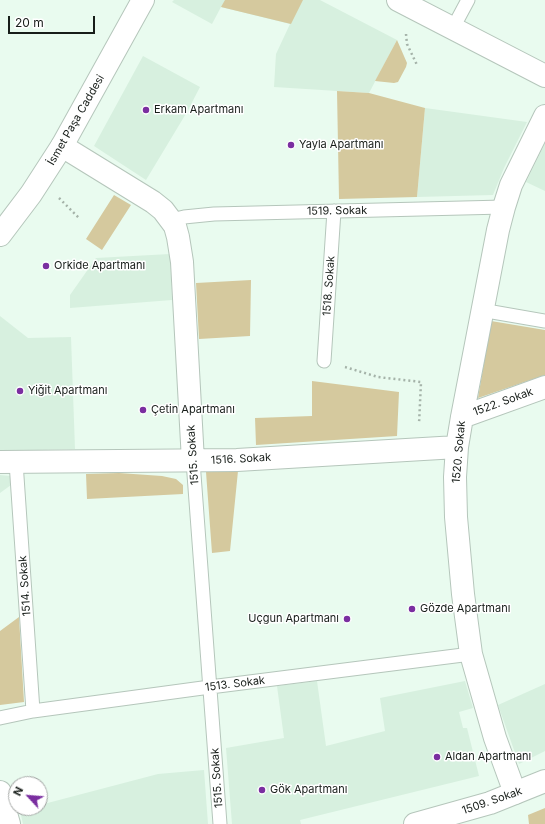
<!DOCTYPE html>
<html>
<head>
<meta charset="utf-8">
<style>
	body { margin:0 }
	#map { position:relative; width:545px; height:824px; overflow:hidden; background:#e9fbef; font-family:Inter,sans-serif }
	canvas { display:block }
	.north { position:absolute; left:8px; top:776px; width:40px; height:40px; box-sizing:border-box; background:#fff; border:1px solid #a2a5a3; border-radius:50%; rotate:296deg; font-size:11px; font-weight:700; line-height:16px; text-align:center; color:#171d19 }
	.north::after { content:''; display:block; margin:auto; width:14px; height:18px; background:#7a2ea0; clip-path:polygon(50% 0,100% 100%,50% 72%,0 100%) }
	.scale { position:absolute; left:8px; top:16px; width:87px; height:18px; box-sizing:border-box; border:2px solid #171d19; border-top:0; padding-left:5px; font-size:12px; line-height:14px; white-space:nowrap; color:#171d19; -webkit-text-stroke:3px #fff; paint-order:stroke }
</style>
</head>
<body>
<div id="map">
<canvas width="545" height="824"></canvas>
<div class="north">N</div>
<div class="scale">20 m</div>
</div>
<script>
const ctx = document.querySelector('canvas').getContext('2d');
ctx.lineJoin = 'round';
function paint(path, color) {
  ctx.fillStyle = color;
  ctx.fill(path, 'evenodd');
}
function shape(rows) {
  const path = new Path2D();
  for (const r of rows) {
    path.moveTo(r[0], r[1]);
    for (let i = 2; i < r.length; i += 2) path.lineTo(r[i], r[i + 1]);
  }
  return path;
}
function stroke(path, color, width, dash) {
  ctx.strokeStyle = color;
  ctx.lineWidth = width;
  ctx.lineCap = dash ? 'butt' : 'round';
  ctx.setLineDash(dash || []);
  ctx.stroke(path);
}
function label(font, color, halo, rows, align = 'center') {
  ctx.font = font + ' Inter,sans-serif';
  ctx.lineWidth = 3;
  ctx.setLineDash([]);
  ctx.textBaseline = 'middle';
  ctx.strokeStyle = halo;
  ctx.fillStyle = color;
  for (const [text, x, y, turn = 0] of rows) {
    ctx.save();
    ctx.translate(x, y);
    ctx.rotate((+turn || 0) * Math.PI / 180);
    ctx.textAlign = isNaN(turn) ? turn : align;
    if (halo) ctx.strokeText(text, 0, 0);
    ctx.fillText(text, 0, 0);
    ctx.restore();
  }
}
const built = shape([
	[174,0,320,0,397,40,369,93,274,87,276,54,290,24,221,7,212,24,172,2],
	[143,56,200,87,187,112,146,180,94,146],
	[425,108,527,122,504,168,493,195,417,197],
	[545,143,545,191,526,182],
	[170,254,172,300,70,308,70,295,96,258],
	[0,316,28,338,71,337,75,449,0,451],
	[0,475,10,476,11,485,0,493],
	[317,681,326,746,385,731,380,698,465,681,473,708,459,712,463,728,467,728,479,776,300,820,301,824,232,824,226,748,284,738,277,686],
	[545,684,545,751,519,764,498,705],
	[204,770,208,824,23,824,20,811,30,808,40,808,40,805,158,774]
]);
const green = shape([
	[225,0,303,0,291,24,221,7],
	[397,40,407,63,406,67,398,82,394,83,375,81],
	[337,91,369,93,425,108,417,197,339,199],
	[114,195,131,205,102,250,86,239],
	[251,280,250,336,199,339,196,283],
	[491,321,545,330,545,375,478,398],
	[312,381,399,392,397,436,256,445,255,418,312,416],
	[238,471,230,551,212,553,206,472],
	[119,473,162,476,176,479,183,485,183,494,87,499,86,474],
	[19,617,24,702,0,705,0,631],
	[545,808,545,824,529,824,528,815]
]);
const path = shape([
	[406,34,407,44,417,65],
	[59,198,80,219],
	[345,367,378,377,421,382,419,424]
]);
const service = shape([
	[453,28,468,0],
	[171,220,184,217,214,214,504,207],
	[481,310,545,321],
	[324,361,334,211],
	[193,461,220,824],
	[16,462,33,711],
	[0,718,33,711,210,687,471,654]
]);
const minor = shape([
	[62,146,153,202,163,210,175,226,178,237,182,262,193,461],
	[462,417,545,387],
	[0,462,237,460,457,447],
	[0,792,9,824],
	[515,793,495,738,471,654,463,594,456,517,455,477,457,447,462,417,498,230,504,207,511,185,545,116]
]);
const tertiary = shape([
	[398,0,545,76]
]);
const secondary = shape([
	[0,235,31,194,62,146,143,0],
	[415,824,490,803,545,781]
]);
const markers = [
	[146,110,4,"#7a2ea0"],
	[291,145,4,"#7a2ea0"],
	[46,266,4,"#7a2ea0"],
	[20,391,4,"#7a2ea0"],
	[143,410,4,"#7a2ea0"],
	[412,609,4,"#7a2ea0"],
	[347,619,4,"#7a2ea0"],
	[437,757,4,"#7a2ea0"],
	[262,790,4,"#7a2ea0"]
];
const poiNames = [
	["Erkam Apartmanı",154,110],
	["Yayla Apartmanı",299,145],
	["Orkide Apartmanı",54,266],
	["Yiğit Apartmanı",28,391],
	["Çetin Apartmanı",151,410],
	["Gözde Apartmanı",420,609],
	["Uçgun Apartmanı",339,619,"right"],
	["Aldan Apartmanı",445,757],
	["Gök Apartmanı",270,790]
];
const streetNames = [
	["İsmet Paşa Caddesi",76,120,-60],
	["1519. Sokak",337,211,-1],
	["1518. Sokak",329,286,-86],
	["1522. Sokak",503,402,-20],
	["1520. Sokak",459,452,-85],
	["1515. Sokak",193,455,-94],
	["1516. Sokak",241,459,-3],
	["1514. Sokak",25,586,-94],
	["1513. Sokak",235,684,-7],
	["1515. Sokak",217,778,-94],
	["1509. Sokak",492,801,-19]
];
paint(built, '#d7f0df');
paint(green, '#d5c99e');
stroke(service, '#b5c6bb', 15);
stroke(minor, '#b5c6bb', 24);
stroke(tertiary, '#b5c6bb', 24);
stroke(secondary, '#b5c6bb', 24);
stroke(path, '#a5b3a9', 2.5, [2, 3]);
stroke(service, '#fff', 13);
stroke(minor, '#fff', 22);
stroke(tertiary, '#fff', 22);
stroke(secondary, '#fff', 22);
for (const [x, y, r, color] of markers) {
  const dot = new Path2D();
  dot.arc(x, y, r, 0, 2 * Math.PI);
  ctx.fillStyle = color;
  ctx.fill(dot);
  stroke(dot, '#fff', 1.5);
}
label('11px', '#171d19', '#fff', poiNames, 'left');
label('11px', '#171d19', '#fff', streetNames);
</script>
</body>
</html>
